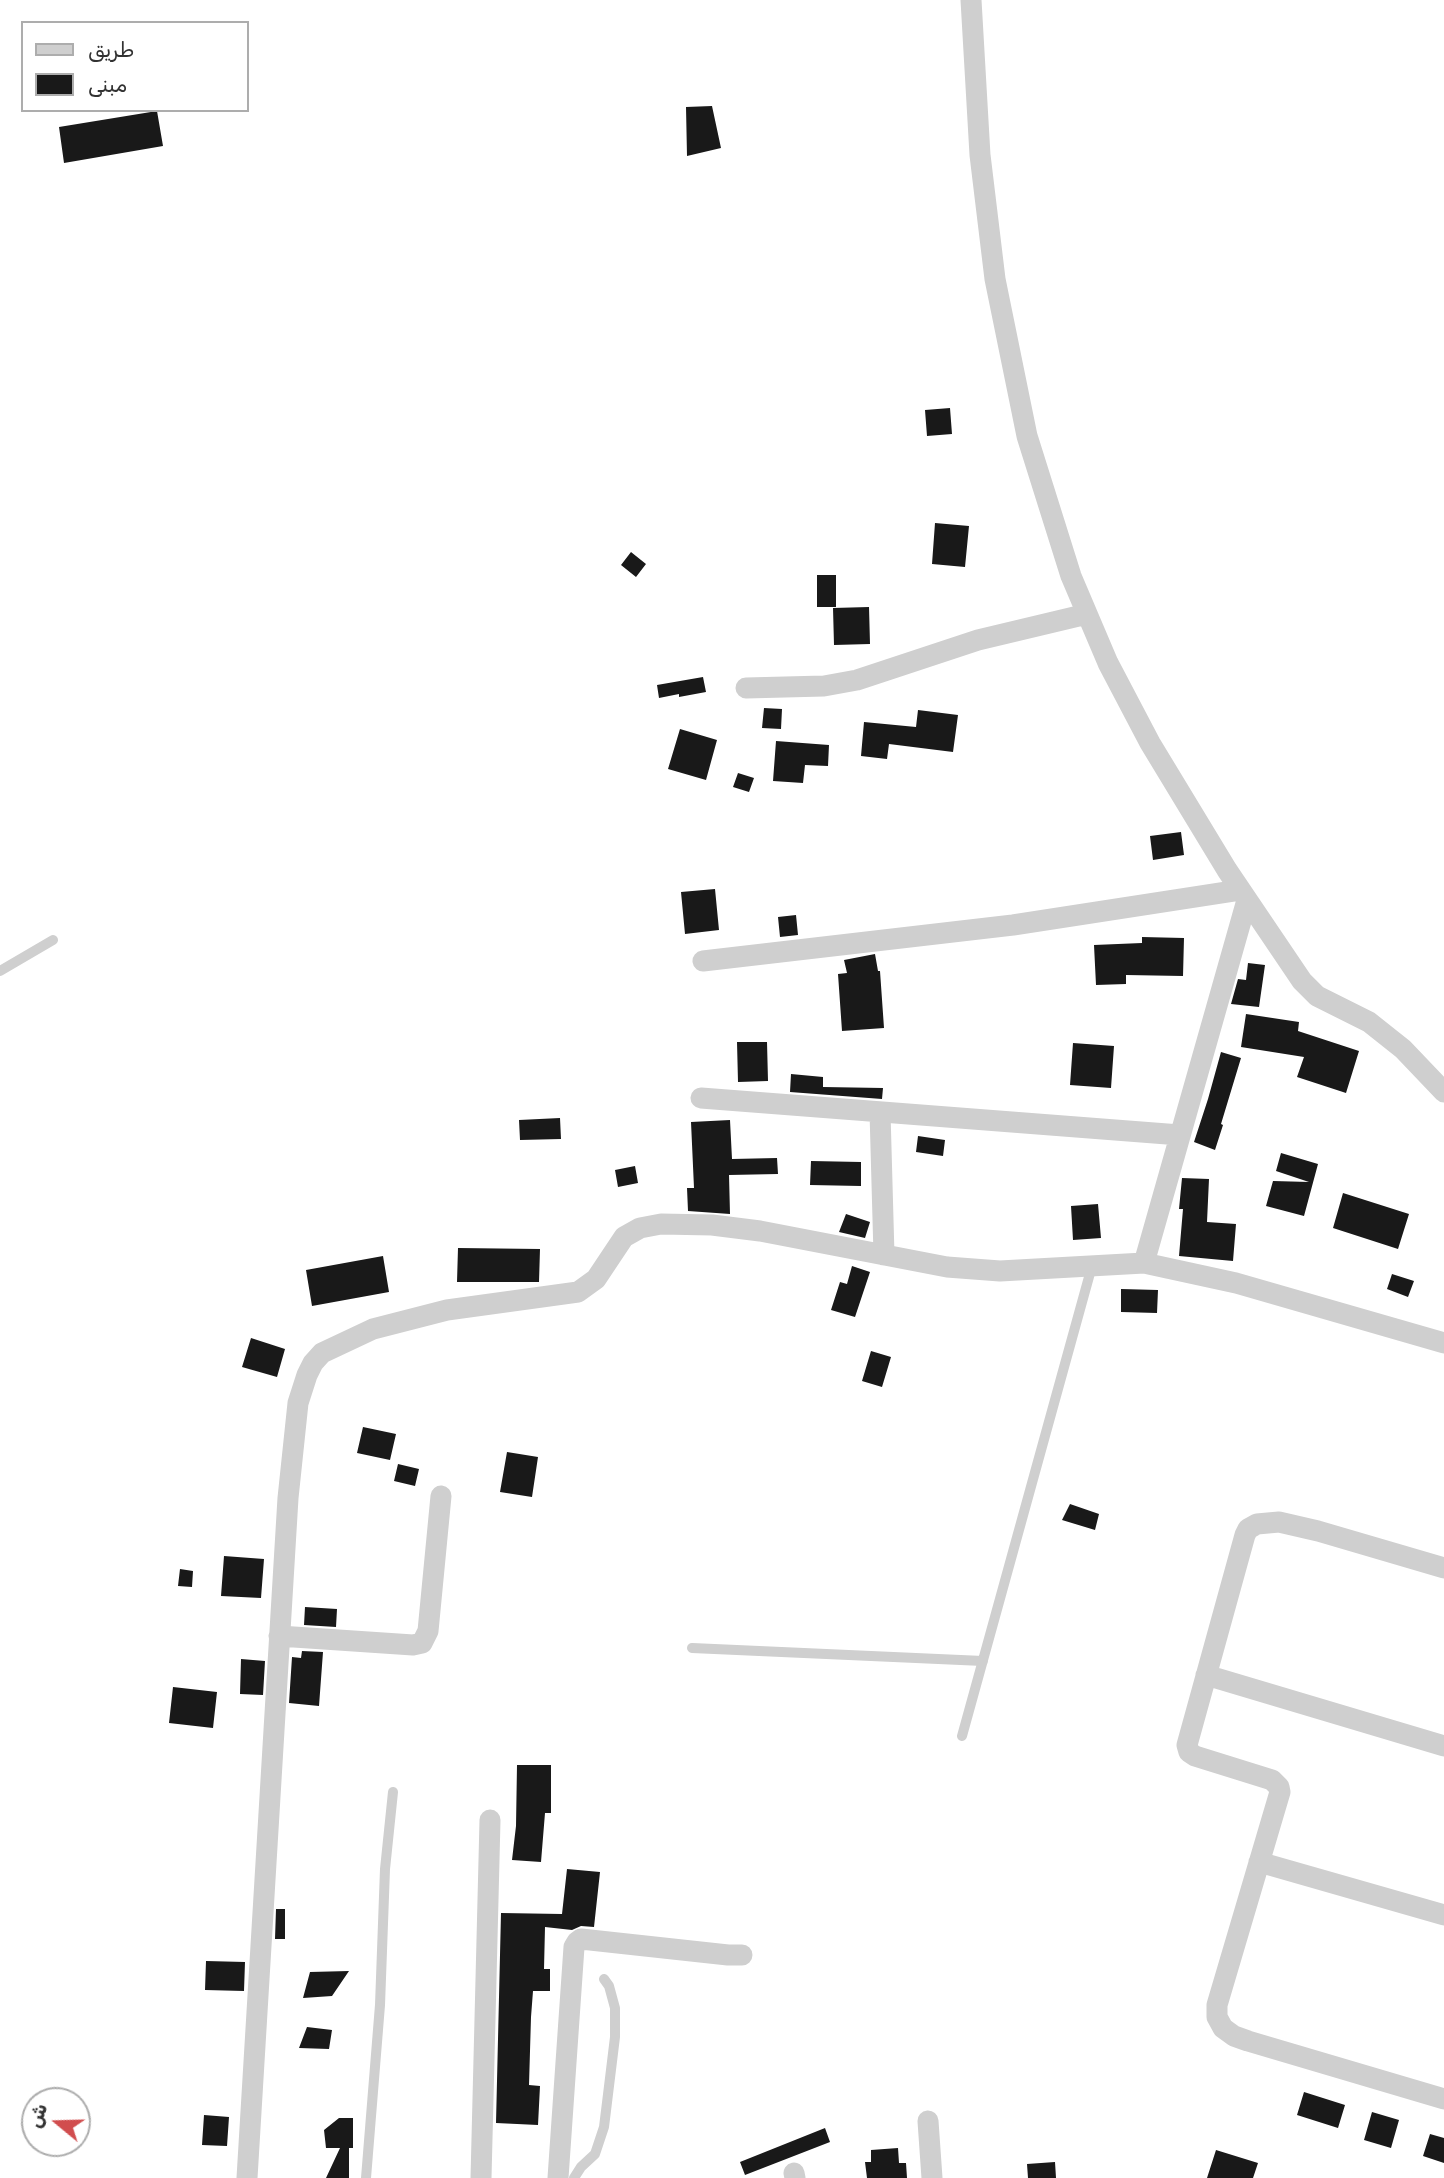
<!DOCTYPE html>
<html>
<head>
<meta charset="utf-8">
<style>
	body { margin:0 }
	#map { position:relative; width:1444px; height:2178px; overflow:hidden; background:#fff; font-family:Rubik,Cairo,sans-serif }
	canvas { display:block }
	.legend { position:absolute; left:21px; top:21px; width:228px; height:91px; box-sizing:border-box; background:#fff; border:2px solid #adadad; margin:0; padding:9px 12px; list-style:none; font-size:21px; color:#323232 }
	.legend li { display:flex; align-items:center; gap:14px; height:35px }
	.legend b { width:35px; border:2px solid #adadad }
	.north { position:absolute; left:21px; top:2087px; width:70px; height:70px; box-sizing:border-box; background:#fff; border:2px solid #adadad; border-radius:50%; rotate:289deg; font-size:19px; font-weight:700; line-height:28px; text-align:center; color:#323232 }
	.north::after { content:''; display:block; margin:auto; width:24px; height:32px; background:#d14d4e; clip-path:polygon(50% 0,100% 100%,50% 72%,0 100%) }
</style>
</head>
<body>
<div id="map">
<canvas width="1444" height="2178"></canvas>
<ul class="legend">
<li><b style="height:9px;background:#cfcfcf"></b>طريق</li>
<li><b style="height:19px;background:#191919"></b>مبنى</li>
</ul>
<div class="north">ش</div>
</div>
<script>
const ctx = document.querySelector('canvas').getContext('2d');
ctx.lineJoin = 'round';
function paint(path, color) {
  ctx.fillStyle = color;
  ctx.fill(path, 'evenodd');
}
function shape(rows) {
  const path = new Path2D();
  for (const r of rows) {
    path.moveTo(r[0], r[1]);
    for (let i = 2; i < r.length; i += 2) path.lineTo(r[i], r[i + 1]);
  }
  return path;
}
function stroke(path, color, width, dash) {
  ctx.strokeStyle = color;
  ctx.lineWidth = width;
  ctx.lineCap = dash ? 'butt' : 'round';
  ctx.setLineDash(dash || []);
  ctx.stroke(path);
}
const building = shape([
	[712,106,721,148,687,156,686,107],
	[157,111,163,146,64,163,59,127],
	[950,408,952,434,927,436,925,410],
	[935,523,969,526,965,567,932,564],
	[631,552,646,564,636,577,621,565],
	[817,575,836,575,836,607,817,607],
	[869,607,870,644,834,645,833,608],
	[703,677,706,692,679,697,679,694,659,698,657,685],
	[764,708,782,709,781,729,762,728],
	[918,710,958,715,953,752,889,744,887,759,861,756,864,722,916,727],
	[680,729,717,740,706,780,668,769],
	[776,741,829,745,828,766,805,765,803,783,773,781],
	[738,773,754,778,749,792,733,787],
	[1181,832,1184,855,1153,860,1150,836],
	[715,889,719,930,685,934,681,892],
	[796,915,798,935,780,937,778,917],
	[1142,937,1184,938,1183,976,1126,975,1126,984,1096,985,1094,945,1142,943],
	[875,954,878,971,880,971,884,1028,842,1031,838,974,847,973,844,960],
	[1248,963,1265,965,1259,1007,1231,1004,1238,979,1246,980],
	[1246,1014,1299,1022,1298,1031,1359,1051,1346,1093,1297,1077,1304,1057,1241,1047],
	[737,1042,767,1042,768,1081,738,1082],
	[1073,1043,1114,1046,1111,1088,1070,1085],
	[1221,1052,1241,1058,1221,1124,1223,1125,1215,1150,1194,1142,1208,1099],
	[791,1074,823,1077,823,1087,883,1088,882,1099,790,1092],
	[560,1118,561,1139,520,1140,519,1120],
	[730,1120,732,1159,777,1158,778,1174,729,1175,730,1214,688,1211,687,1188,694,1188,691,1122],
	[918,1136,945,1140,943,1156,916,1152],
	[1281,1153,1318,1164,1304,1216,1266,1206,1273,1181,1309,1182,1276,1171],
	[811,1161,861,1162,861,1186,810,1185],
	[635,1166,638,1183,618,1187,615,1170],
	[1182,1178,1209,1179,1207,1222,1236,1224,1233,1261,1179,1256,1183,1209,1179,1209],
	[1343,1193,1409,1214,1398,1249,1333,1228],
	[1098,1204,1101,1238,1073,1240,1071,1206],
	[846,1214,870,1222,865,1238,839,1232],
	[458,1248,540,1249,539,1282,457,1282],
	[383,1256,389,1292,312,1306,306,1270],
	[852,1266,870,1272,855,1317,831,1310,840,1282,847,1284],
	[1392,1274,1414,1281,1408,1297,1387,1289],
	[1121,1289,1158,1290,1157,1313,1121,1312],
	[251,1338,285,1349,277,1377,242,1367],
	[871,1351,891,1357,882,1387,862,1381],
	[363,1427,396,1434,390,1460,357,1453],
	[507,1452,538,1457,532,1497,500,1492],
	[398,1464,419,1469,415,1486,394,1481],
	[1070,1504,1099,1514,1095,1530,1062,1520],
	[224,1556,264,1559,261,1598,221,1596],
	[180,1569,193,1571,192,1587,178,1586],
	[305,1607,337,1609,336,1627,304,1625],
	[302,1651,323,1652,319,1706,289,1703,292,1657,301,1658],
	[241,1659,265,1661,263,1695,240,1694],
	[173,1687,217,1692,213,1728,169,1723],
	[517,1765,551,1765,551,1813,545,1813,541,1862,512,1860,516,1826],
	[567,1869,600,1872,594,1927,581,1926,572,1930,545,1927,544,1969,550,1969,550,1991,533,1991,531,2017,529,2085,540,2086,538,2125,496,2123,501,1913,562,1914],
	[276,1909,285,1909,285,1939,275,1939],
	[206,1961,245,1962,244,1991,205,1990],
	[349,1971,332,1996,303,1998,310,1972],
	[307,2027,332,2030,329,2049,299,2048],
	[1304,2092,1345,2105,1338,2128,1297,2115],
	[1372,2112,1399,2120,1391,2148,1364,2140],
	[204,2115,229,2117,227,2146,202,2145],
	[339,2118,353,2118,353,2148,349,2148,349,2178,326,2178,340,2148,326,2148,324,2130],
	[825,2128,830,2142,745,2175,740,2162],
	[1430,2134,1444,2138,1444,2163,1423,2156],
	[898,2148,899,2163,906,2163,907,2178,867,2178,865,2162,871,2162,871,2150],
	[1216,2150,1258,2163,1253,2178,1207,2178],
	[1055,2162,1056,2178,1028,2178,1027,2164]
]);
const lane = shape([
	[0,971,53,940],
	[692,1648,983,1661],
	[962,1736,1092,1266],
	[366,2178,380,2005,385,1869,393,1792],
	[574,2178,581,2167,595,2154,604,2127,615,2037,615,2008,609,1986,604,1979]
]);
const street = shape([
	[971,0,980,155,995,279,1027,436,1071,576,1108,663,1150,743,1227,870,1302,981,1317,996,1369,1022,1403,1049,1444,1092],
	[746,688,824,686,857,680,978,640,1087,614],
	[703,961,1013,925,1240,890],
	[701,1098,1180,1135],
	[880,1112,884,1255],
	[1144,1263,1247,900],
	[1444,1568,1318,1531,1279,1522,1257,1524,1248,1529,1245,1535,1187,1745,1189,1752,1195,1756,1272,1780,1279,1787,1280,1792,1217,2005,1217,2017,1223,2028,1234,2036,1248,2041,1444,2099],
	[279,1636,413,1645,422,1643,428,1631,441,1496],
	[1206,1675,1444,1746],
	[1259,1862,1444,1915],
	[928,2121,932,2178],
	[794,2173,795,2178],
	[247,2178,288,1498,298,1403,307,1375,313,1363,322,1353,373,1329,447,1310,578,1292,596,1279,624,1237,640,1228,661,1224,712,1225,760,1231,947,1267,1000,1271,1144,1263,1236,1283,1444,1343],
	[481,2178,490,1820],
	[558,2178,574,1947,577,1942,581,1939,728,1955,742,1955]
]);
paint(building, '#191919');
stroke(lane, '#cfcfcf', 10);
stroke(street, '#cfcfcf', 21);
</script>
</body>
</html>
